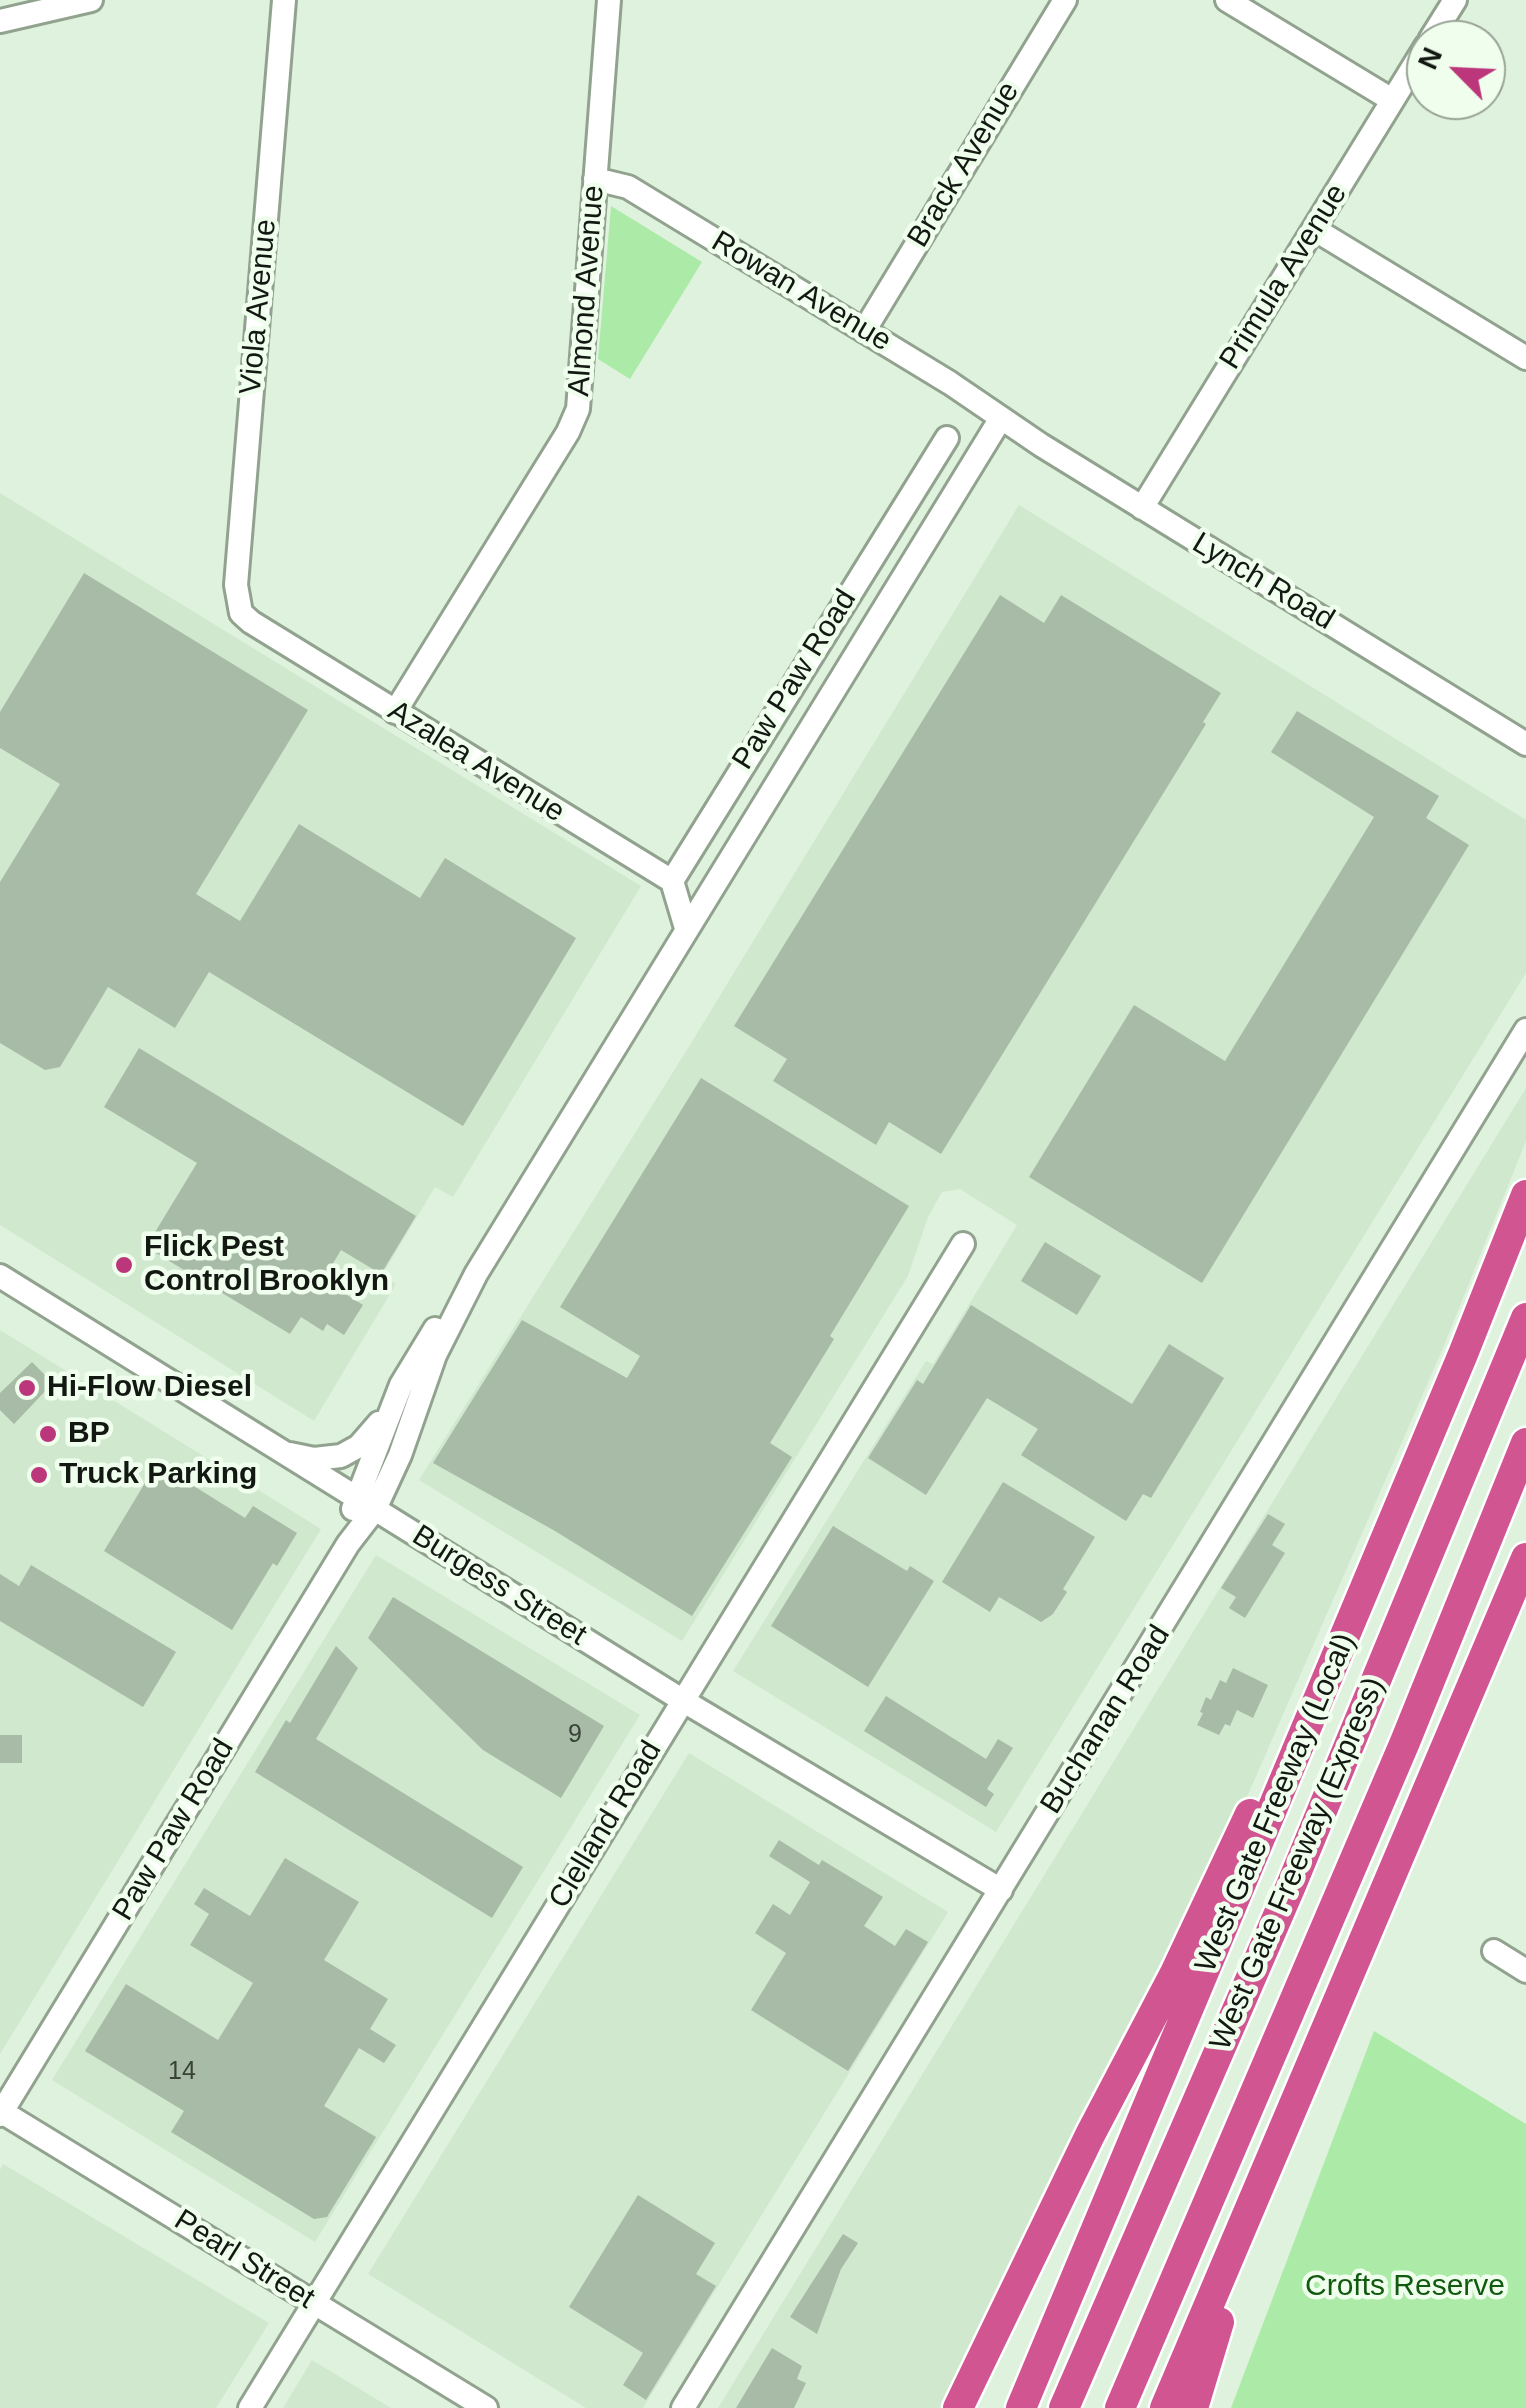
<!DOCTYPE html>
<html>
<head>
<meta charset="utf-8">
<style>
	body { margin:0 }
	#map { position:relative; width:1526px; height:2408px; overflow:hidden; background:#dff2dd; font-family:Helvetica,sans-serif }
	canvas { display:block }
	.north { position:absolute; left:1406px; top:20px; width:100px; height:100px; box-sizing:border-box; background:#effeed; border:2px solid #97a295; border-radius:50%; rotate:294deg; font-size:28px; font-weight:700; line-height:40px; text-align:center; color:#131912 }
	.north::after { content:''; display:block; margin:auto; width:35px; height:45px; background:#bb367a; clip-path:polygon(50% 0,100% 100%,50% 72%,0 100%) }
</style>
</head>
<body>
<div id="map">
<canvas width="1526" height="2408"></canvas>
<div class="north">N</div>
</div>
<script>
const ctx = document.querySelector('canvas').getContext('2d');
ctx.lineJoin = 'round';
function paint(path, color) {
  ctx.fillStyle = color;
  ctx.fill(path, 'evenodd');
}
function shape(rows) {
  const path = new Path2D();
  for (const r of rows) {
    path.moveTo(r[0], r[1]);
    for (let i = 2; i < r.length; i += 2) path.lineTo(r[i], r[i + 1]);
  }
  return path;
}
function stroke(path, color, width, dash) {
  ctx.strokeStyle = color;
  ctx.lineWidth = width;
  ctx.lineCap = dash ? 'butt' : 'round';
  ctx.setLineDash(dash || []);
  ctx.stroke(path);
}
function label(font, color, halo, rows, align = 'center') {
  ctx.font = font + ' Helvetica,sans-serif';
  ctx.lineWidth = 9;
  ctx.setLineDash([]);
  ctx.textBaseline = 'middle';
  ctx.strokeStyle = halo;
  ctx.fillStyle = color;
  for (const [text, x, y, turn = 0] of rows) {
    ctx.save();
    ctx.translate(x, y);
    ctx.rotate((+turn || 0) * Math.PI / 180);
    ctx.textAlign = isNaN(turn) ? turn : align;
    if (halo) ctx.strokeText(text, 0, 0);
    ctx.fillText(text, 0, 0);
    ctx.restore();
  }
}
const built = shape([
	[0,493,641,886,453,1197,435,1187,382,1275,396,1284,314,1421,0,1225],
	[1019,505,1526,820,1526,973,996,1832,733,1671,926,1361,933,1364,1017,1225,960,1189,942,1192,928,1217,908,1276,682,1641,419,1480,693,1040],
	[1526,1088,1526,1141,1443,1348,1133,2058,966,2408,718,2408],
	[0,1330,321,1529,0,2054],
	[376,1555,640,1715,315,2242,52,2080],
	[689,1753,948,1912,643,2408,586,2408,368,2274],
	[3,2164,269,2323,216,2408,0,2408,0,2170],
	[312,2360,391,2408,283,2408]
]);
const green = shape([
	[611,206,702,262,630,379,598,359],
	[1374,2031,1526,2124,1526,2408,1231,2408]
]);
const building = shape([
	[84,573,308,710,196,894,240,921,299,824,420,898,445,858,576,938,463,1126,209,972,175,1028,108,987,60,1067,45,1070,0,1043,0,882,60,784,0,748,0,712],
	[1000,595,1044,623,1061,595,1221,693,1203,722,1206,724,941,1154,889,1122,876,1145,773,1081,787,1059,734,1026],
	[1297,711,1439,796,1426,818,1469,845,1202,1283,1029,1177,1134,1005,1225,1061,1374,817,1271,752],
	[139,1048,416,1216,381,1274,341,1250,323,1280,363,1305,344,1335,327,1324,323,1331,301,1317,290,1334,146,1247,197,1163,104,1107],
	[701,1078,909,1206,830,1336,834,1339,770,1443,792,1457,692,1616,555,1531,433,1463,522,1320,627,1378,640,1356,560,1307],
	[1045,1242,1101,1276,1077,1315,1021,1281],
	[971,1305,1132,1404,1169,1344,1224,1378,1151,1498,1143,1494,1126,1521,1021,1455,1038,1429,987,1398,926,1495,868,1458,917,1380,923,1384],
	[32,1362,53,1383,14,1424,0,1410,0,1393],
	[157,1463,245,1518,253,1506,297,1533,277,1566,273,1563,232,1630,104,1551],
	[1003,1482,1095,1537,1063,1589,1067,1592,1053,1614,1041,1622,999,1597,990,1612,942,1582],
	[1268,1514,1285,1524,1272,1545,1285,1553,1245,1618,1229,1608,1236,1597,1221,1588],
	[833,1526,907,1571,910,1566,934,1581,868,1687,771,1626],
	[31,1565,176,1652,143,1707,0,1621,0,1574,19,1586],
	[393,1597,604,1726,561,1798,483,1750,368,1638],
	[336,1646,358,1668,316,1739,523,1867,492,1918,255,1772,286,1720,290,1723],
	[1233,1668,1268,1685,1253,1718,1237,1710,1230,1726,1225,1724,1219,1735,1197,1725,1203,1713,1200,1712,1206,1697,1211,1700,1220,1680,1226,1683],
	[886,1696,986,1759,998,1739,1013,1748,987,1789,994,1794,986,1807,864,1731],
	[0,1735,22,1735,22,1763,0,1763],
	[779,1840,819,1865,822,1860,883,1897,864,1926,895,1946,906,1929,928,1942,848,2071,751,2010,786,1953,755,1933,773,1904,790,1915,810,1882,769,1856],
	[285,1858,359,1902,324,1960,388,1999,370,2029,396,2045,384,2063,359,2048,324,2106,376,2137,327,2217,314,2219,171,2132,184,2111,85,2051,126,1984,218,2040,253,1983,190,1945,209,1914,194,1904,204,1888,250,1916],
	[638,2195,715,2243,696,2274,716,2286,646,2400,623,2385,643,2353,569,2307],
	[843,2234,858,2243,841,2269,817,2334,790,2317],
	[772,2348,802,2366,797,2379,806,2383,794,2408,736,2408]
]);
const minor = shape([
	[284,0,236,585,241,613,251,622,672,881,686,928],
	[1227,0,1392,100],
	[0,21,91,0],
	[1430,40,1455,0],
	[595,179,628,187,950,383,1041,445,1526,744],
	[1314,229,1526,358],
	[864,331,1065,0],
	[1142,508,1426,46],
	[395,712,568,432,578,409,609,0],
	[672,881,947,438],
	[0,1276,682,1700,1001,1890],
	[290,1454,314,1459,341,1456,359,1446,379,1423],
	[353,1509,401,1385,435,1329],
	[1494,1951,1526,1971],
	[2,2112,486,2408],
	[0,2115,348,1544,375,1509,400,1455,435,1355,476,1274,1001,418],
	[250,2408,963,1244],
	[683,2408,1526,1030]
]);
const highway = shape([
	[958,2408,1090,2135,1175,1973,1250,1814],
	[1021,2408,1463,1354,1526,1195],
	[1064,2408,1290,1888,1526,1318],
	[1120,2408,1405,1742,1526,1443],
	[1165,2408,1526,1558],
	[1193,2408,1219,2322]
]);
const markers = [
	[124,1265,10,"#bb367a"],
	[27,1388,10,"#bb367a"],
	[48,1434,10,"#bb367a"],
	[39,1475,10,"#bb367a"]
];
const numberNames = [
	["9",575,1735],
	["14",182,2072]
];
const streetNames = [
	["Brack Avenue",964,165,-59],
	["Primula Avenue",1284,277,-58],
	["Almond Avenue",587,291,-86],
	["Rowan Avenue",801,292,31],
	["Viola Avenue",259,307,-85],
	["Lynch Road",1263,582,31],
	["Paw Paw Road",795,680,-58],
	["Azalea Avenue",476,762,32],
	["Burgess Street",499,1586,32],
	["Buchanan Road",1106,1720,-58],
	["West Gate Freeway (Local)",1276,1803,-67],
	["Clelland Road",606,1825,-59],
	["Paw Paw Road",174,1830,-59],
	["West Gate Freeway (Express)",1298,1864,-67],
	["Pearl Street",244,2260,32]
];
const poiNames = [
	["Flick Pest",144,1248],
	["Control Brooklyn",144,1282],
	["Hi-Flow Diesel",47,1388],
	["BP",68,1434],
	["Truck Parking",59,1475]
];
const parkNames = [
	["Crofts Reserve",1405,2287]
];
paint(built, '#d0e8cd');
paint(green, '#aceaa7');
paint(building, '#a8bba7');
stroke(minor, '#91a38f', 28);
stroke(highway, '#fff', 35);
stroke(minor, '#fff', 22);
stroke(highway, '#d15590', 30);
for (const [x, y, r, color] of markers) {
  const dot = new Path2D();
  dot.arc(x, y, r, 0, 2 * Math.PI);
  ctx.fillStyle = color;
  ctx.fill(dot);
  stroke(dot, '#effeed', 4);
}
label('25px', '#384237', null, numberNames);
label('30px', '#131912', '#effeed', streetNames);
label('bold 30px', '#131912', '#effeed', poiNames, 'left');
label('30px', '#125a10', '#effeed', parkNames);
</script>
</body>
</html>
